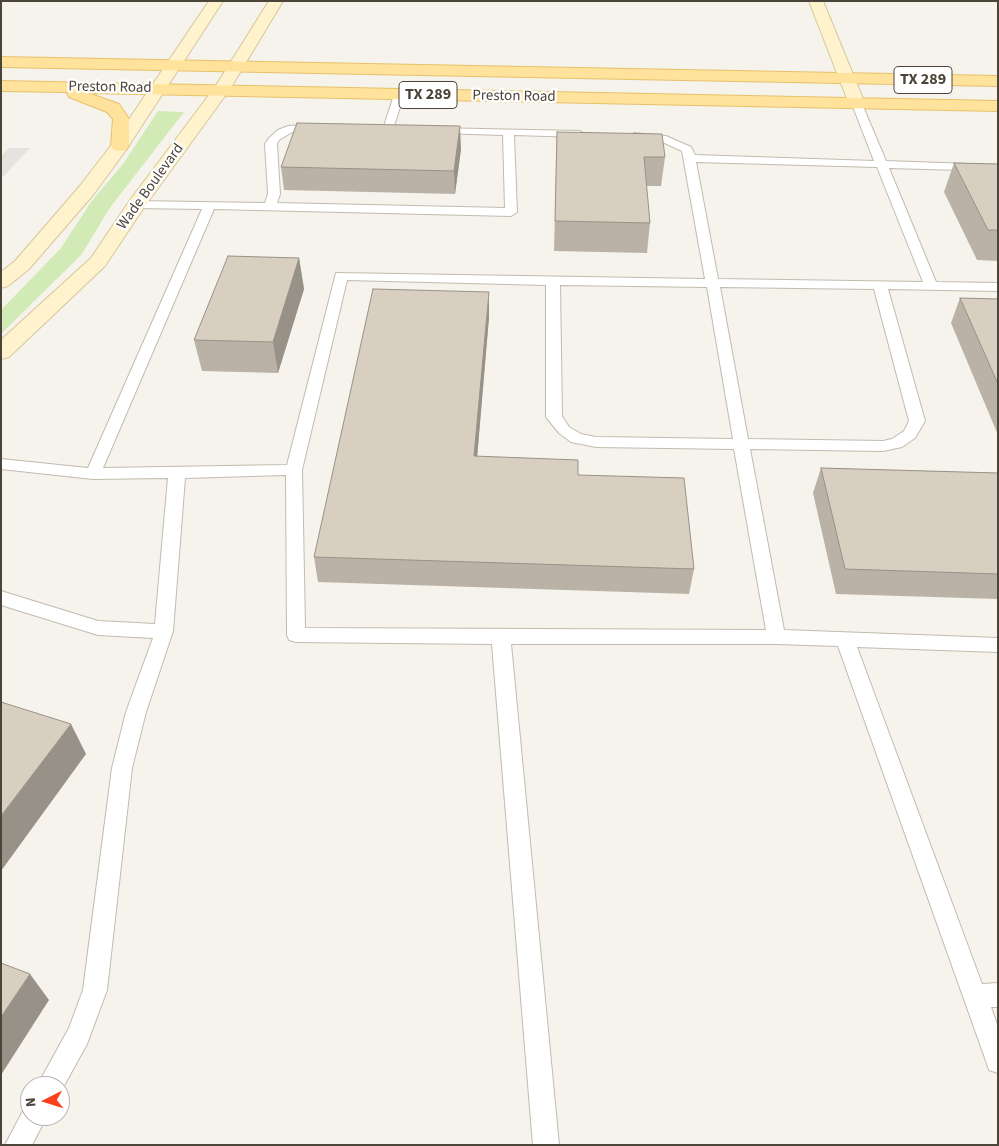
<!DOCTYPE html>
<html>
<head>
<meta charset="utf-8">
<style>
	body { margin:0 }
	#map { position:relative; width:999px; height:1146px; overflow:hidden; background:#f6f3ec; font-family:"Source Sans 3",sans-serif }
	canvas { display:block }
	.frame { position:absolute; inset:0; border:2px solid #4b4439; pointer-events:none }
	.north { position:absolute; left:20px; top:1076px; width:50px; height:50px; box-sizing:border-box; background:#fff; border:1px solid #b7b4b0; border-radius:50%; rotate:265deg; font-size:14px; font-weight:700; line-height:20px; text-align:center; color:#4b4439 }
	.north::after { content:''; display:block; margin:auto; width:18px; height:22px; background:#fc3f1d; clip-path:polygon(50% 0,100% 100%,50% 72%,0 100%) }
</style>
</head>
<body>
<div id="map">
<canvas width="999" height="1146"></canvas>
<div class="frame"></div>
<div class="north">N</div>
</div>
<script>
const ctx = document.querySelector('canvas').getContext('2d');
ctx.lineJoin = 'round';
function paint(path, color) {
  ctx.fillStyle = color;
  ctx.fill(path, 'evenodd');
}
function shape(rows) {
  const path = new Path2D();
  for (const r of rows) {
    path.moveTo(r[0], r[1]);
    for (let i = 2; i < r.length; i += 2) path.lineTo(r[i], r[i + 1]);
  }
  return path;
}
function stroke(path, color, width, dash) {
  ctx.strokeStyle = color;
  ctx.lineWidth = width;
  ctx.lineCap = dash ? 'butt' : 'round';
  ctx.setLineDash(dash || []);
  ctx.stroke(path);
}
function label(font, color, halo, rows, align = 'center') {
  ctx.font = font + ' "Source Sans 3",sans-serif';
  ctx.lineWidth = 4.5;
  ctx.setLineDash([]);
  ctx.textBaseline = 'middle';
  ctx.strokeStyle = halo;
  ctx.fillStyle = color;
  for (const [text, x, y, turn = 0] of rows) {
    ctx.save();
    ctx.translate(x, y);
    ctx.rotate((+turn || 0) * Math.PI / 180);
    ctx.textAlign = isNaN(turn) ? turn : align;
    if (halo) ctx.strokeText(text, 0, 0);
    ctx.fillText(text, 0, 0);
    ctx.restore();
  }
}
const green = shape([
	[158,111,184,112,109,209,82,254,1,334,1,310,61,248,91,202,123,164]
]);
const parking = shape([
	[9,148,30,148,1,179,1,156]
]);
const lane = shape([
	[399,92,404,95,393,129,392,131,384,131,383,129,394,95,399,92],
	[857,101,862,104,886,161,998,165,998,171,889,168,936,282,998,283,998,291,888,289,925,421,915,438,902,447,883,451,750,449,784,630,998,638,998,652,857,647,982,984,998,983,998,1007,991,1007,998,1027,998,1073,989,1070,986,1061,838,646,776,644,511,644,559,1145,533,1145,492,644,296,642,289,640,287,635,286,475,185,478,173,631,146,712,132,768,107,990,87,1044,60,1093,60,1086,37,1086,69,1028,83,990,112,768,126,712,153,638,98,635,1,605,1,591,98,621,155,624,168,478,93,479,1,469,1,459,88,468,202,209,137,208,133,207,131,204,133,201,265,203,268,194,265,144,269,138,278,130,288,126,320,124,325,127,324,129,294,131,279,140,277,144,280,194,277,203,505,208,503,135,438,133,433,130,434,128,580,131,585,134,580,137,514,135,517,212,511,216,214,209,103,468,287,465,336,273,705,279,682,151,660,141,634,137,633,135,634,133,666,136,691,147,695,155,874,161,852,104,857,101],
	[696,162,877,167,923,282,718,279,696,162],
	[347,280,546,285,546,417,559,433,571,442,596,447,734,449,766,630,305,628,302,470,347,280],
	[560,285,707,287,733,439,596,437,581,434,569,427,562,416,560,285],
	[720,287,874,289,909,421,904,431,892,439,883,441,748,439,720,287],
	[30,1105,30,1116,47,1116,32,1145,5,1145,25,1107,30,1105]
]);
const secondary = shape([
	[209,1,223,1,126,150,93,195,29,269,8,286,1,288,1,272,15,261,79,187,113,143,209,1],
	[269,1,283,1,230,89,145,206,105,266,9,357,1,359,1,340,91,258,130,200,215,87,269,1],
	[809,1,823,1,865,104,863,107,851,107,849,104,809,1]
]);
const primary = shape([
	[1,57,998,76,998,86,1,67,1,57],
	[1,81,998,101,998,111,88,93,119,104,129,119,129,146,126,150,120,151,114,150,111,146,113,119,107,112,69,97,67,94,68,92,1,91,1,81]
]);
const wall = shape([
	[557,132,665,157,661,186,646,186,650,223,647,253,554,251],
	[461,149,455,194,284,190,281,167],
	[954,163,998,164,998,261,977,260,944,192],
	[299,258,304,289,278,373,202,371,194,340],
	[960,298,998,299,998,435,951,323],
	[489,317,477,457,578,475,694,569,689,594,318,582,314,557],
	[821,468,998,473,998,599,836,594,813,493]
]);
const shadedWall = shape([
	[460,126,461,149,455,194,454,171],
	[299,258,304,289,278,373,273,342],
	[489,292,489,317,475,482,474,456],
	[71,724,86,754,1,871,1,816],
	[30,974,49,1000,1,1075,1,1017]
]);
const building = shape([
	[297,123,460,126,454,171,281,167,297,123],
	[557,132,662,134,665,157,644,157,650,223,555,221,557,132],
	[954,163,998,164,998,230,988,230,954,163],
	[228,256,299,258,273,342,194,340,228,256],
	[373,289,489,292,474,456,578,460,578,475,684,478,694,569,314,557,373,289],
	[960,298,998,299,998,384,960,298],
	[821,468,998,473,998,574,845,569,821,468],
	[1,702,71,724,1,816,1,702],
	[1,963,30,974,1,1017,1,963]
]);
const farStreetnames = [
	["Preston Road",110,88,1],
	["Preston Road",514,97,1],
	["Wade Boulevard",151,187,-54]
];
const shields = [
	[923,80,58],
	[428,95,58]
];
const shieldNames = [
	["TX 289",923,80],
	["TX 289",428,95]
];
paint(green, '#d2eab5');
paint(parking, '#e5e3e0');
stroke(lane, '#c2bbae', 2);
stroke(secondary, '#d6c79b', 2);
stroke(primary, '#e6c16a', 2);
paint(lane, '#fff');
paint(secondary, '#fff3cd');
paint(primary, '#ffe39c');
paint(wall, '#bab2a6');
paint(shadedWall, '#979187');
paint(building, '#d8cfc1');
stroke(building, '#979187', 1);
label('15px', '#4b4439', '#fff', farStreetnames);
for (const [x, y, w] of shields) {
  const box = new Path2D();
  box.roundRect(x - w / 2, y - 13.5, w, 27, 4);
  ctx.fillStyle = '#fff';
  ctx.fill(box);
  stroke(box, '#4b4439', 1);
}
label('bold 16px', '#4b4439', null, shieldNames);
</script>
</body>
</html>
